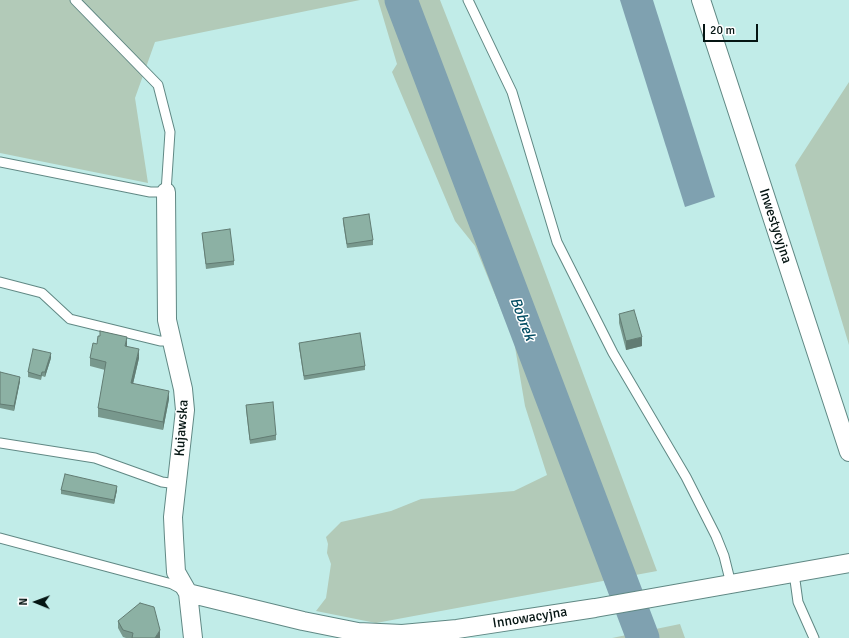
<!DOCTYPE html>
<html>
<head>
<meta charset="utf-8">
<style>
	body { margin:0 }
	#map { position:relative; width:849px; height:638px; overflow:hidden; background:#c1ece8; font-family:Signika,sans-serif }
	canvas { display:block }
	.north { position:absolute; left:16px; top:582px; width:40px; height:40px; -webkit-text-stroke:3px #fff; paint-order:stroke; rotate:271deg; font-size:11px; font-weight:700; line-height:16px; text-align:center; color:#051513 }
	.north::after { content:''; display:block; margin:auto; width:14px; height:18px; background:#051513; clip-path:polygon(50% 0,100% 100%,50% 72%,0 100%) }
	.scale { position:absolute; left:703px; top:24px; width:55px; height:18px; box-sizing:border-box; border:2px solid #051513; border-top:0; padding-left:5px; font-size:12px; line-height:14px; white-space:nowrap; color:#051513; -webkit-text-stroke:3px #fff; paint-order:stroke }
</style>
</head>
<body>
<div id="map">
<canvas width="849" height="638"></canvas>
<div class="north">N</div>
<div class="scale">20 m</div>
</div>
<script>
const ctx = document.querySelector('canvas').getContext('2d');
ctx.lineJoin = 'round';
function paint(path, color) {
  ctx.fillStyle = color;
  ctx.fill(path, 'evenodd');
}
function shape(rows) {
  const path = new Path2D();
  for (const r of rows) {
    path.moveTo(r[0], r[1]);
    for (let i = 2; i < r.length; i += 2) path.lineTo(r[i], r[i + 1]);
  }
  return path;
}
function stroke(path, color, width, dash) {
  ctx.strokeStyle = color;
  ctx.lineWidth = width;
  ctx.lineCap = dash ? 'butt' : 'round';
  ctx.setLineDash(dash || []);
  ctx.stroke(path);
}
function label(font, color, halo, rows, align = 'center') {
  ctx.font = font + ' Signika,sans-serif';
  ctx.lineWidth = 3;
  ctx.setLineDash([]);
  ctx.textBaseline = 'middle';
  ctx.strokeStyle = halo;
  ctx.fillStyle = color;
  for (const [text, x, y, turn = 0] of rows) {
    ctx.save();
    ctx.translate(x, y);
    ctx.rotate((+turn || 0) * Math.PI / 180);
    ctx.textAlign = isNaN(turn) ? turn : align;
    if (halo) ctx.strokeText(text, 0, 0);
    ctx.fillText(text, 0, 0);
    ctx.restore();
  }
}
const green = shape([
	[0,0,360,0,155,42,135,98,148,183,0,153],
	[378,0,440,0,511,181,657,571,376,623,316,611,326,598,331,564,327,553,328,544,326,537,341,522,391,511,421,499,514,491,547,475,525,406,514,341,475,246,455,221,392,72,397,64],
	[849,82,849,345,795,165],
	[680,624,685,638,612,638]
]);
const water = shape([
	[620,0,653,0,715,197,685,207]
]);
const river = shape([
	[401,0,643,638]
]);
const lane = shape([
	[468,0,512,92,557,242,613,353,686,477,716,536,724,556,731,584],
	[0,162,150,192,166,192,170,132,158,85,75,0],
	[0,282,42,293,70,319,160,341,172,341],
	[0,443,95,458,162,482,177,484],
	[0,538,172,584,183,590],
	[794,573,798,602,814,638]
]);
const street = shape([
	[701,0,849,452],
	[166,192,167,320,183,389,185,410,173,517,174,538,176,572,188,593,193,638],
	[188,593,303,621,358,632,402,634,457,629,595,608,849,563]
]);
const wall = shape([
	[343,218,373,240,373,245,347,248,343,222],
	[202,233,234,261,234,265,206,269],
	[619,314,642,346,626,350,619,323],
	[299,343,365,366,365,370,304,380,299,347],
	[97,344,127,346,127,347,139,358,133,384,169,399,163,430,98,417,98,408,105,370,90,366,90,358],
	[51,358,45,377,42,376,41,380,28,377,28,372],
	[0,372,20,381,14,411,0,408],
	[246,405,276,435,276,440,250,444,246,409],
	[61,490,117,490,114,504,61,494],
	[118,621,160,637,160,638,126,638,123,637,118,628]
]);
const shadedWall = shape([
	[127,337,127,346,125,355,125,346],
	[642,337,642,346,626,350,626,341],
	[139,349,139,358,131,392,131,383],
	[51,353,51,358,45,377,45,372],
	[20,377,20,381,14,411,14,406],
	[169,391,169,399,163,430,163,422],
	[117,486,117,490,114,504,114,500],
	[160,630,160,638,155,638]
]);
const building = shape([
	[369,214,373,240,347,244,343,218,369,214],
	[230,229,234,261,206,264,202,233,230,229],
	[634,310,642,337,626,341,619,314,634,310],
	[100,331,127,337,125,346,139,349,131,383,169,391,163,422,98,408,106,362,90,358,93,343,97,344,98,336,100,336,100,331],
	[360,333,365,366,304,376,299,343,360,333],
	[33,349,51,353,45,372,42,372,41,376,28,372,33,349],
	[0,372,20,377,14,406,0,404,0,372],
	[273,402,276,435,250,440,246,405,273,402],
	[65,474,117,486,114,500,61,490,65,474],
	[140,603,154,607,160,630,155,638,132,638,133,633,123,630,118,621,140,603]
]);
const streetNames = [
	["Inwestycyjna",775,226,72],
	["Kujawska",182,428,-86],
	["Innowacyjna",530,618,-9]
];
const waterNames = [
	["Bobrek",522,319,69]
];
paint(green, '#b2cab8');
paint(water, '#7fa1b0');
stroke(river, '#7fa1b0', 33);
stroke(lane, '#608884', 11);
stroke(street, '#608884', 20);
stroke(lane, '#fff', 9);
stroke(street, '#fff', 18);
paint(wall, '#78988d');
paint(shadedWall, '#627c73');
paint(building, '#8cb1a4');
stroke(building, '#627c73', 1);
label('14px', '#051513', '#fff', streetNames);
label('italic 15px', '#004b61', '#fff', waterNames);
</script>
</body>
</html>
